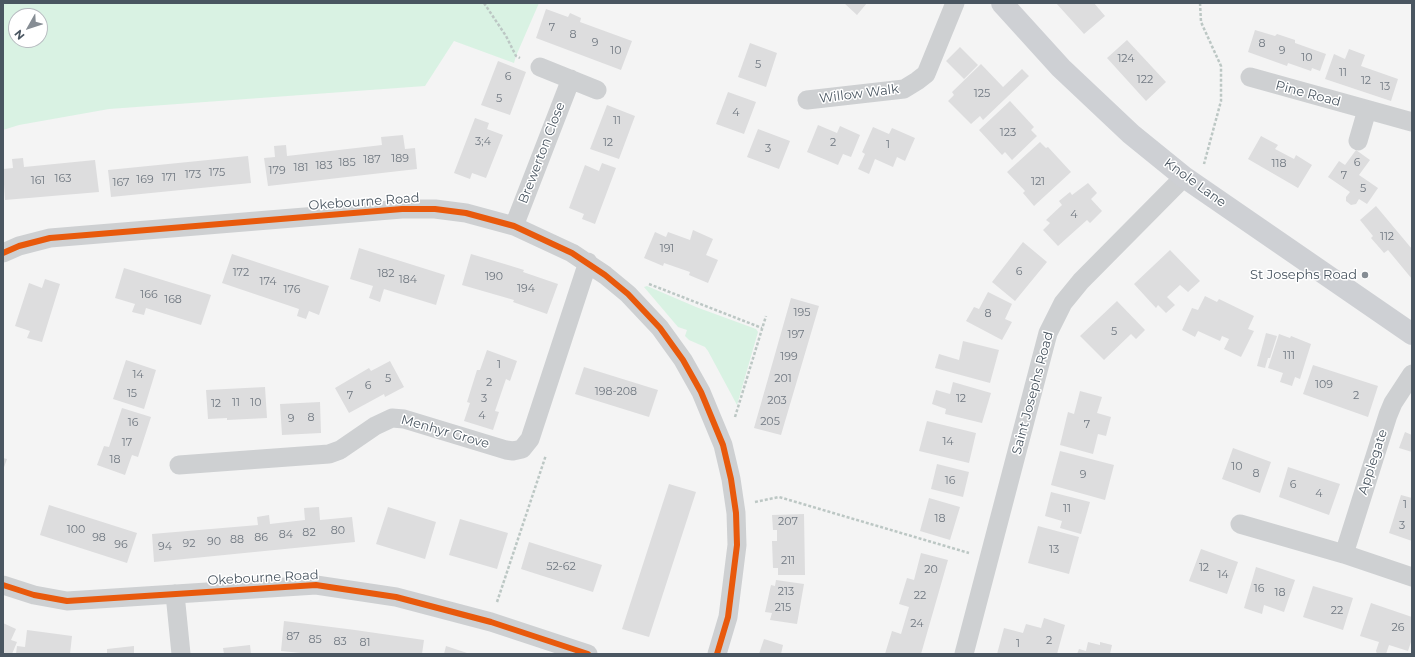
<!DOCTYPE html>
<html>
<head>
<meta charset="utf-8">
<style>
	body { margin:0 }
	#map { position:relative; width:1415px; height:657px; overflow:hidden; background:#f4f4f4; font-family:Montserrat,sans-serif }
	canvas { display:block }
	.frame { position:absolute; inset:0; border:4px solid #4a5661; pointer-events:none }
	.north { position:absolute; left:8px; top:8px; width:40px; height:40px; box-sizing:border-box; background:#fff; border:1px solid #b7bbc0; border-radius:50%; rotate:231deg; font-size:11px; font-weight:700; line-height:16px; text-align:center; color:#4a5661 }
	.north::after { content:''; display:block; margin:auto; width:14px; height:18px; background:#868d94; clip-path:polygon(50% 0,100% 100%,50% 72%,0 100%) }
</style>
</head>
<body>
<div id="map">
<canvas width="1415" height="657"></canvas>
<div class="frame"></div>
<div class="north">N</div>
</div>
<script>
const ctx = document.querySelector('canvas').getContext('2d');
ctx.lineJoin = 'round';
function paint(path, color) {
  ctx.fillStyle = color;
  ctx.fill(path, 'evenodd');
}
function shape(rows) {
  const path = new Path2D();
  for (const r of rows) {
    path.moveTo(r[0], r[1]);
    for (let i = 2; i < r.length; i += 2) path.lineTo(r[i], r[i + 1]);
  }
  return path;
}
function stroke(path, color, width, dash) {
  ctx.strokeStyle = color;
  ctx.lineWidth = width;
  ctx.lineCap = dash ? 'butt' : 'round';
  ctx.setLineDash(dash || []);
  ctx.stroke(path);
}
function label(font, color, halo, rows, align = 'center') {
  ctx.font = font + ' Montserrat,sans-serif';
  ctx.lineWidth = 3;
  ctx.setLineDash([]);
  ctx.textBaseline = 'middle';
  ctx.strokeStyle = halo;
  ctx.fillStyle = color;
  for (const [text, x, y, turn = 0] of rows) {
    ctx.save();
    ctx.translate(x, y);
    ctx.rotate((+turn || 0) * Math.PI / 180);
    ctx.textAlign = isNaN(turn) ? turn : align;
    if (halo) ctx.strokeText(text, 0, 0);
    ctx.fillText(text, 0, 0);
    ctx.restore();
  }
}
const green = shape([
	[3,3,539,3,516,56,514,63,454,41,425,86,109,109,19,125,3,130],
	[16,16,40,16,40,40,16,40],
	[647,286,696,307,756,329,758,332,737,405,708,351,705,347,689,340,685,336,687,330,678,327,644,287]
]);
const building = shape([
	[844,3,867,3,857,15],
	[1056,3,1094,3,1105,16,1084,34],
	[546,9,568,17,570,13,581,18,580,22,632,41,621,70,536,38],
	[1255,30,1275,36,1277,34,1295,40,1295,43,1326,54,1320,71,1312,68,1311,71,1288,63,1287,66,1248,52],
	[1127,40,1166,82,1146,101,1107,58],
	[750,43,777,53,766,87,738,77],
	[960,47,978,65,964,79,946,61],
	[1349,49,1365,55,1361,66,1398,79,1391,101,1325,79,1334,54,1345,59],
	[498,61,526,72,510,115,481,105],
	[981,64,1003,87,1022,69,1029,76,983,120,980,116,971,124,948,101,954,95,952,92],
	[728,92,756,102,744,134,716,124],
	[1010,101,1034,127,1031,130,1037,136,1012,160,1005,152,1002,155,979,130],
	[607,105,635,116,619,159,590,149],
	[475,118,489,123,487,129,503,135,486,178,472,173,470,179,454,173],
	[818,125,837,133,840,126,860,135,851,157,843,154,838,165,807,152],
	[873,127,889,134,892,128,915,138,905,161,897,157,893,167,875,159,869,174,858,169,865,154,862,152],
	[758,129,790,141,779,169,747,157],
	[403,135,405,149,415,148,417,169,268,186,264,158,275,157,274,146,286,145,287,156,382,145,381,137],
	[1261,136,1278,145,1275,149,1294,159,1296,155,1312,165,1298,188,1248,159],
	[1040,142,1046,148,1048,147,1071,172,1034,206,1023,193,1025,191,1007,172],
	[1356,150,1370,160,1359,175,1378,188,1367,204,1359,199,1356,204,1351,205,1346,201,1346,197,1350,192,1328,177,1339,161,1345,165],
	[248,156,251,183,111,197,108,170],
	[23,158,24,167,95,160,99,192,5,200,3,169,13,168,12,159],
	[602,163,616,168,595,224,582,219,584,214,569,208,585,165,599,171],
	[1088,183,1097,193,1091,199,1102,211,1090,223,1087,220,1058,246,1043,230,1050,223,1046,220,1062,205,1059,201,1070,192,1072,195],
	[1376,206,1412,249,1412,279,1388,250,1384,253,1371,238,1373,236,1360,220],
	[693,230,713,239,706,255,718,260,708,283,689,275,690,272,664,263,663,266,644,258,655,232,666,237,668,232,690,240],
	[1023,242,1047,262,1015,301,992,282],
	[359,248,445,275,436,305,384,289,380,302,369,298,373,286,350,279],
	[1170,250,1200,281,1188,292,1180,285,1167,297,1175,305,1166,313,1158,305,1156,308,1134,284],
	[232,254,329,286,319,315,309,311,306,319,297,316,299,309,222,283],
	[471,254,508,265,524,270,523,272,558,284,547,314,513,302,514,300,462,285],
	[124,268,211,295,201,325,146,308,144,315,132,312,135,304,115,298],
	[45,279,60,284,42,342,27,338,30,331,15,326,29,283,42,288],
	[988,292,1012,304,1005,319,1012,322,1002,340,966,321,974,307,979,309],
	[1205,296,1217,302,1219,299,1254,316,1248,329,1254,331,1241,357,1224,349,1229,339,1222,336,1220,341,1198,331,1195,337,1182,330,1192,308,1198,310],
	[791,298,819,306,781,435,754,428],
	[1117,301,1145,330,1136,339,1131,334,1104,360,1080,336],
	[1266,333,1277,336,1270,358,1268,358,1265,368,1257,366],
	[1279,334,1290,338,1291,336,1311,344,1300,379,1295,377,1292,386,1280,382,1283,373,1268,368],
	[963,341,999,350,990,383,935,368,939,354,959,360],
	[487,350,517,361,510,381,506,379,495,411,499,412,493,430,464,421,470,403,467,402,477,370,480,370],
	[126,360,156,370,144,409,113,399],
	[390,361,404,387,385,397,384,394,349,413,335,388,369,368,371,371],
	[1313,365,1378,386,1368,417,1303,394],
	[584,367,658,390,649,417,575,394],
	[953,382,991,393,982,423,945,414,946,409,932,404,936,390,950,394],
	[265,387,267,418,227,420,227,418,208,419,206,390],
	[1080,391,1102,397,1097,413,1111,417,1106,436,1098,434,1093,454,1060,445,1068,412,1074,414],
	[320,402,321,433,282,435,280,404],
	[122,408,151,417,138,457,132,455,125,475,97,465,104,446,109,447],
	[927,421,976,433,969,463,919,451],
	[1405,432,1412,435,1412,452,1399,448],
	[1233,448,1271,462,1260,493,1222,479],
	[1060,451,1114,465,1105,500,1051,485],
	[3,458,7,459,3,470],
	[937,464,969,472,963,497,931,489],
	[1288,467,1340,484,1329,515,1279,497],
	[669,484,696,492,649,637,622,629],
	[1051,492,1090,502,1081,534,1060,528,1062,521,1045,516],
	[1401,495,1412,498,1412,541,1389,533],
	[929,498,960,507,950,540,920,531],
	[49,505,137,533,127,563,40,535],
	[319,507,320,520,352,517,355,542,154,562,152,534,258,525,257,517,269,515,270,524,305,520,304,508],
	[388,507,436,522,425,559,376,544],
	[804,514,805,575,778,575,778,568,773,568,772,541,777,541,777,530,773,530,772,515],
	[460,519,508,533,497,569,449,555],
	[1038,526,1079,537,1069,574,1028,563],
	[529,542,602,565,593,592,521,569],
	[1201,549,1238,562,1227,594,1189,581],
	[921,553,948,560,921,654,885,654,892,631,901,634,909,607,899,604,907,578,914,580],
	[1256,567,1295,580,1284,612,1264,605,1262,614,1244,608],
	[776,580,804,584,797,624,770,620,772,613,765,612,771,585,775,586],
	[1313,586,1353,598,1343,630,1303,617],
	[1371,603,1412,617,1412,639,1408,651,1389,645,1386,654,1377,654,1376,651,1379,642,1360,636],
	[1044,618,1065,625,1057,654,997,654,1004,628,1023,633,1026,624,1041,628],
	[284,621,355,630,424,640,422,654,311,654,281,651],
	[3,623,16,629,11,640,17,642,12,654,3,654],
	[27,630,72,636,70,654,16,654,17,646,25,647],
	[764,639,783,645,781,654,759,654],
	[1088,642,1100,645,1100,642,1112,645,1110,654,1077,654,1079,649,1086,651],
	[250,645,251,654,224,654,223,648],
	[134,646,134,654,107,654,107,649],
	[446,646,467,653,471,654,444,654]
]);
const path = shape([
	[484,3,506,36,516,56,520,58],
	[1200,3,1201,22,1221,66,1221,101,1204,164],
	[649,284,762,328],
	[735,417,766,316],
	[755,502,779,497,969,553],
	[497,602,546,455]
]);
const street = shape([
	[540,67,597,90],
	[1250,77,1412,122],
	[807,100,904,89,917,81,926,74,955,3],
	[1358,141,1367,110],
	[514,226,571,79],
	[3,253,19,246,50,238,402,209,435,209,466,213,514,226,572,253,605,275,628,294,660,328,683,360,701,392,723,445,731,479,736,513,737,545,728,617,717,654],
	[179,465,329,454,340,450,375,426,392,418,404,419,506,450,513,451,522,449,530,439,588,262],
	[1240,524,1344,554,1412,577],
	[1344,554,1388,415,1393,403,1412,374],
	[3,585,34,595,67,601,316,585,396,597,491,622,588,654],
	[175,594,181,654],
	[964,654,1048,333,1063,303,1081,281,1184,177]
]);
const secondary = shape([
	[1002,3,1061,68,1131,134,1184,177,1412,334]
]);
const cycleway = shape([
	[3,253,19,246,50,238,402,209,435,209,466,213,514,226,572,253,605,275,628,294,660,328,683,360,701,392,723,445,731,479,736,513,737,545,728,617,717,654],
	[3,585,34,595,67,601,316,585,396,597,491,622,588,654]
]);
const markers = [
	[1365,275,4,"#868d94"]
];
const numberNames = [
	["7",552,28],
	["8",573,35],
	["9",595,43],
	["8",1262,44],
	["10",616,51],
	["9",1282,51],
	["10",1307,58],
	["124",1126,59],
	["5",758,65],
	["11",1343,73],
	["6",508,77],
	["122",1145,80],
	["12",1366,81],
	["13",1385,87],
	["125",982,94],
	["5",499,99],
	["4",736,113],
	["11",617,121],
	["123",1008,133],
	["3;4",483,142],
	["12",608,143],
	["2",833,143],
	["1",888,145],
	["3",768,149],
	["189",400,159],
	["187",372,160],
	["185",347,163],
	["6",1357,163],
	["118",1279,164],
	["183",324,166],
	["181",301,168],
	["179",277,171],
	["175",217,173],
	["173",193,175],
	["7",1344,176],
	["171",169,178],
	["163",63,179],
	["169",145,180],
	["161",38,181],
	["121",1038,182],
	["167",121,183],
	["5",1363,189],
	["4",1074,215],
	["112",1387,237],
	["191",667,249],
	["6",1019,272],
	["172",241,273],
	["182",386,274],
	["190",494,277],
	["184",408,280],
	["174",268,282],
	["194",526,289],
	["176",292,290],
	["166",149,295],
	["168",173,300],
	["195",802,313],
	["8",988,314],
	["5",1114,332],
	["197",796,335],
	["111",1289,356],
	["199",789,357],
	["1",499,365],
	["14",138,375],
	["5",388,379],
	["201",783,379],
	["2",489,383],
	["109",1324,385],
	["6",368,386],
	["198-208",616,392],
	["15",132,394],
	["7",350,396],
	["2",1356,396],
	["3",484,399],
	["12",961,399],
	["203",777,401],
	["11",236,403],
	["10",256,403],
	["12",216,404],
	["4",482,416],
	["8",311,418],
	["9",291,419],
	["205",770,422],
	["16",133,423],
	["7",1087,425],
	["14",948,442],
	["17",127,443],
	["18",115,460],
	["10",1237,467],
	["8",1256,474],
	["9",1083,475],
	["16",950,481],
	["6",1293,485],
	["4",1319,494],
	["1",1405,505],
	["11",1067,509],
	["18",940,519],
	["207",788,522],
	["3",1402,526],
	["100",76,530],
	["80",338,531],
	["82",309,533],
	["84",286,535],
	["98",99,538],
	["86",261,538],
	["88",237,540],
	["90",214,542],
	["92",189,544],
	["96",121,545],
	["94",165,547],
	["13",1054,550],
	["211",788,561],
	["52-62",561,567],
	["12",1204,568],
	["20",931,570],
	["14",1223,575],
	["16",1259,589],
	["213",786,592],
	["18",1280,593],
	["22",920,596],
	["215",783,608],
	["22",1337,611],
	["24",917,624],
	["26",1398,628],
	["87",293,637],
	["85",315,640],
	["2",1049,641],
	["83",340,642],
	["81",365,643],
	["1",1018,644]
];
const streetNames = [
	["Willow Walk",859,94,-7],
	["Pine Road",1308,94,15],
	["Brewerton Close",542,153,-69],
	["Knole Lane",1195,183,36],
	["Okebourne Road",364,202,-4],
	["Saint Josephs Road",1033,393,-75],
	["Menhyr Grove",445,432,16],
	["Applegate",1373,462,-72],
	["Okebourne Road",263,578,-3]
];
const poiNames = [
	["St Josephs Road",1357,275]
];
paint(green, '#d9f2e3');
paint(building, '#ddddde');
stroke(path, '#bcc7c4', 2.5, [3, 2]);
stroke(street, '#ced0d2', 19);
stroke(secondary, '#ced0d4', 22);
stroke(cycleway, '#e8590c', 6);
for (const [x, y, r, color] of markers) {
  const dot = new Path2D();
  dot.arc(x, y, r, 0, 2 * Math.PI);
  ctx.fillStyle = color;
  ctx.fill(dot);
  stroke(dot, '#fff', 1.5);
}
label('11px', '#707881', null, numberNames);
label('13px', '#4a5661', '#fff', streetNames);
label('13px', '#4a5661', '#fff', poiNames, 'right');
</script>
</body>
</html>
